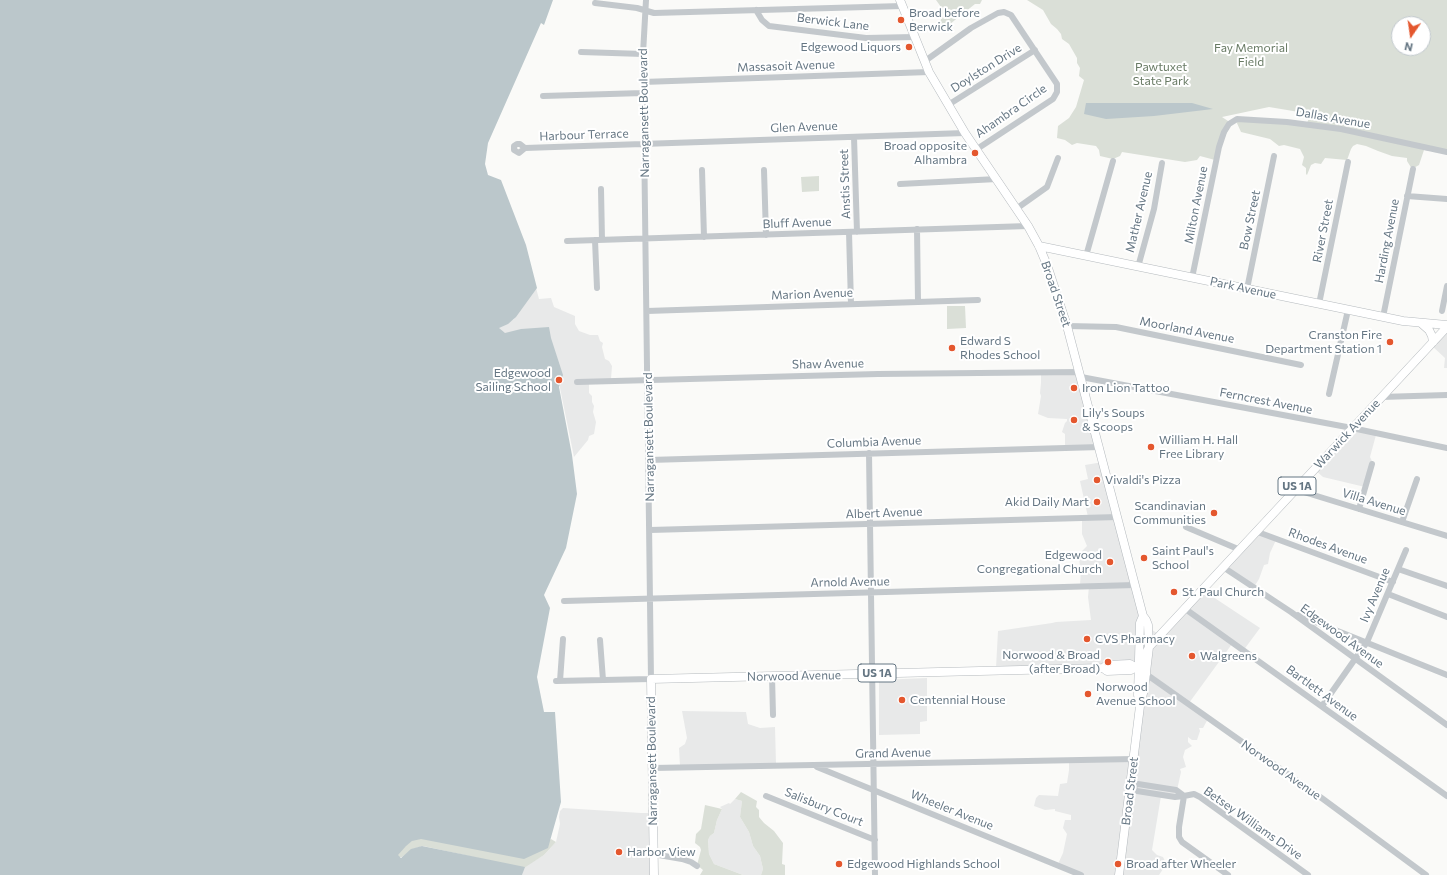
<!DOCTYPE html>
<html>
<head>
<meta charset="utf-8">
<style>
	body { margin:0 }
	#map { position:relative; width:1447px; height:875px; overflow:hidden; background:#fafaf8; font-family:Commissioner,sans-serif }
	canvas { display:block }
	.north { position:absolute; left:1391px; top:16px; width:40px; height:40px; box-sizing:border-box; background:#fff; border:1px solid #c1c8cd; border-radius:50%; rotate:193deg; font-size:11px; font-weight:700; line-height:16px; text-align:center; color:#657683 }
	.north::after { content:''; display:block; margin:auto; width:14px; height:18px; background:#e4572e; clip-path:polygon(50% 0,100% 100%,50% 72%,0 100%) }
</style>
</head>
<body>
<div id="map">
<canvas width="1447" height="875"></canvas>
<div class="north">N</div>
</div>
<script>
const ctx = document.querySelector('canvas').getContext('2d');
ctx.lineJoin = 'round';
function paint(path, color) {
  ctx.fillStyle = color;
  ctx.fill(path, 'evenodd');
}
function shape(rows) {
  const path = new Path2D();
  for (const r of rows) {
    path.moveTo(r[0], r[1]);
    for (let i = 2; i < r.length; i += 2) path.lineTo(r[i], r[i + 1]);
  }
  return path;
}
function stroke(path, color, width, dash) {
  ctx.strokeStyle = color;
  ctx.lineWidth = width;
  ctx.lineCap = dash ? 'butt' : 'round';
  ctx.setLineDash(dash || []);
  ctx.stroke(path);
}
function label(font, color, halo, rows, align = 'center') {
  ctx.font = font + ' Commissioner,sans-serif';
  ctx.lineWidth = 4;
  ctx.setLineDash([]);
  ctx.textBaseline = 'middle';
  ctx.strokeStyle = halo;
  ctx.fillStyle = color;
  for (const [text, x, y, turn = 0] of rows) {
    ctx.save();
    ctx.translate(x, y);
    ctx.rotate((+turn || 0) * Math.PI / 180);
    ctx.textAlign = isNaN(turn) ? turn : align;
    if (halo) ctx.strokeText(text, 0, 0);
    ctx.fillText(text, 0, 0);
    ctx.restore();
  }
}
const built = shape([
	[531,269,539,299,551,298,554,307,575,316,575,324,579,331,590,335,598,335,600,341,603,343,602,347,605,359,609,361,612,366,611,379,589,380,589,393,592,396,592,402,594,406,593,412,596,422,594,434,589,436,588,440,574,457,560,388,558,363,511,334,420,331,513,320,525,303],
	[1447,327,1447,368,1444,368,1445,358,1431,345],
	[1077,373,1100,447,1065,445,1065,434,1062,432,1065,423,1067,421,1067,419,1048,418,1038,414,1041,396,1040,393,1041,383,1041,374],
	[1351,429,1376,435,1370,457,1372,461,1365,487,1323,477,1314,469],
	[1103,462,1121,530,1141,624,1159,634,1201,589,1260,628,1243,651,1232,644,1189,703,1209,717,1203,728,1199,728,1200,731,1197,740,1192,740,1188,737,1188,742,1192,746,1185,750,1183,757,1186,767,1180,769,1181,772,1177,790,1182,795,1161,796,1152,850,1157,855,1163,857,1166,863,1169,865,1163,869,1159,875,1081,875,1058,864,1063,853,1067,834,1063,828,1065,820,1071,820,1071,815,1055,811,1055,809,1045,810,1034,806,1036,798,1039,795,1058,796,1060,784,1067,783,1069,770,1069,759,1133,758,1143,670,996,668,998,631,1052,623,1056,622,1091,620,1088,597,1089,586,1080,585,1081,568,1080,566,1079,558,1082,551,1087,546,1082,534,1082,519,1088,517,1080,481,1088,479,1085,465],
	[1253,533,1276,540,1270,553,1268,564,1264,565,1259,579,1254,587,1223,566],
	[927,678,927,721,920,722,920,734,879,735,879,680],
	[682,711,746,712,748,724,760,728,775,727,776,764,680,766,679,748,685,744,687,738],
	[735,799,742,801,740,817,749,832,753,846,760,856,763,869,761,875,743,875,714,864,709,854,708,840,710,836,714,833,717,820,722,809,720,807,729,803,730,804],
	[563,808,641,813,652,813,653,875,522,875,523,869,527,865,544,855,556,842,560,824,559,817,560,811]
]);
const green = shape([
	[936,0,982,0,980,4,975,4,950,24,947,21,945,26,939,24,943,15,941,7],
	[1027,0,1447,0,1447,153,1424,150,1419,165,1412,169,1407,161,1407,158,1392,156,1378,151,1366,146,1357,144,1353,146,1351,149,1347,160,1325,158,1321,164,1315,163,1311,165,1307,175,1306,174,1306,168,1302,165,1304,157,1300,149,1284,145,1279,146,1270,139,1241,132,1236,121,1306,125,1311,114,1269,107,1222,117,1231,123,1215,160,1200,156,1197,160,1185,162,1122,152,1120,156,1113,159,1100,156,1099,150,1096,146,1077,143,1072,145,1065,140,1057,138,1058,126,1069,118,1076,107,1084,80,1079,76,1080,68,1077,63,1077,58,1069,44,1062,39,1061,34,1057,29,1051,24,1043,10],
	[1399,24,1423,24,1423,48,1399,48],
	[819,176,819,191,802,192,801,177],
	[947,306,965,306,966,328,947,329],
	[741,792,757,801,756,807,759,810,759,817,764,823,774,831,783,843,782,864,785,865,785,875,761,875,763,869,760,856,753,846,749,832,740,817,742,801,735,799],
	[705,805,722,809,717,820,714,833,710,836,708,840,709,854,714,864,743,875,700,875,703,870,697,865,701,850,700,847,695,843,696,834,701,829],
	[417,837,539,850,551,839,556,842,544,855,524,868,423,846,413,849,402,857,398,857,398,854,399,850]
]);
const water = shape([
	[0,0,553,0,544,25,541,23,488,143,485,164,488,175,501,180,526,245,537,288,516,317,508,324,499,328,505,333,521,329,549,327,551,338,563,375,559,387,572,455,577,494,566,548,544,595,550,608,537,677,544,712,555,712,561,802,548,848,524,859,421,839,412,841,406,846,398,855,401,858,411,849,422,846,525,867,522,875,0,875],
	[1086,103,1192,103,1213,109,1154,116,1106,119,1084,114]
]);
const minor = shape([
	[595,3,637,8,654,13,902,6],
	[756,10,762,20,769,26,866,38,914,37],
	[581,52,643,54],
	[925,61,971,28,998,13,1004,12,1011,15,1057,84,1057,92,1053,99,977,149],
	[643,82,929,72],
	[543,96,643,93],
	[948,105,1035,50],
	[854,137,857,232],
	[525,148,519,153,514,150,514,146,517,144,520,144,525,148,965,133],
	[702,170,704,237],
	[764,170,766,235],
	[900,184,997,179],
	[601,189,602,240],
	[1407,196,1447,199],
	[1016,209,1047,187,1058,158],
	[917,229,918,302],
	[849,232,851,304],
	[595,240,597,288],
	[567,241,1028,226],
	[1086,256,1113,161],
	[1138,267,1154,209,1162,163],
	[1192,278,1219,147,1224,132,1229,124,1237,119,1287,122,1341,129,1447,152],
	[1247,289,1274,156],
	[1319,304,1348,162],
	[647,311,978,300],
	[1442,311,1447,286],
	[1383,317,1413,169],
	[1067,326,1116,327,1301,365],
	[1081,377,1352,428,1447,448],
	[577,382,878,374,1080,372],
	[1329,394,1348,310],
	[1381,397,1447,395],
	[869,453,875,875],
	[649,460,1100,447],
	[1294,489,1447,536],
	[1359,509,1372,464],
	[1402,522,1417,479],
	[1186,527,1238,549],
	[650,530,1118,517],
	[1255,531,1393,582],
	[1223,567,1291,612,1447,725],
	[1398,569,1447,586],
	[1388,594,1447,617],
	[564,601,1135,585],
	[1184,608,1447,796],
	[1298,615,1447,675],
	[600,640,603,680],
	[1146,674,1323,799,1426,875],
	[772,676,773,715],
	[556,681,651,679,643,54,646,0],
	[560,681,563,639],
	[1322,706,1367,642,1406,550],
	[817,767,1081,875],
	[653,768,1134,759],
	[766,796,875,840],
	[1184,796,1176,790,1138,784,1131,787,1137,791,1175,797,1184,796,1194,794,1200,797,1308,875],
	[1184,796,1179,827,1179,837,1182,842,1228,875],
	[653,854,682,859,691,862,697,866]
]);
const major = shape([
	[900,0,929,72,965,133,1028,226,1039,246,1047,265,1067,326,1143,616,1146,620,1148,625,1149,647,1144,689,1140,706,1119,875],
	[1039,246,1403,321,1447,325],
	[1421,323,1429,330,1432,336,1433,342],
	[1103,668,1107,671,1131,670,1135,667],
	[1139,668,1149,647,1447,327],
	[1140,705,1138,695,1140,623,1143,616],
	[654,875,651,679,1103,668,1107,665,1130,664,1135,667,1139,668,1146,674]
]);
const markers = [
	[901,20,4,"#e4572e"],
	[909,47,4,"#e4572e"],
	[975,153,4,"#e4572e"],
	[1390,342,4,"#e4572e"],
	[952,348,4,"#e4572e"],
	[559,380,4,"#e4572e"],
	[1074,388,4,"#e4572e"],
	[1074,420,4,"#e4572e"],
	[1151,447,4,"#e4572e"],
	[1097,480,4,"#e4572e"],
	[1097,502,4,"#e4572e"],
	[1214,513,4,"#e4572e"],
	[1144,558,4,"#e4572e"],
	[1110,562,4,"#e4572e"],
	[1174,592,4,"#e4572e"],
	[1087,639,4,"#e4572e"],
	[1192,656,4,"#e4572e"],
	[1108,662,4,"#e4572e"],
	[1088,694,4,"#e4572e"],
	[902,700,4,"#e4572e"],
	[619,852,4,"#e4572e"],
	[839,864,4,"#e4572e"],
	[1118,864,4,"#e4572e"]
];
const shields = [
	[1297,486,38],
	[877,673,38]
];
const shieldNames = [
	["US 1A",1297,486],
	["US 1A",877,673]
];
const poiNames = [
	["Broad before",909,13],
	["Berwick",909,27],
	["Edgewood Liquors",901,47,"right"],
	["Broad opposite",967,146,"right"],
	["Alhambra",967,160,"right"],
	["Cranston Fire",1382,335,"right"],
	["Department Station 1",1382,349,"right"],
	["Edward S",960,341],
	["Rhodes School",960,355],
	["Edgewood",551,373,"right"],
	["Sailing School",551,387,"right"],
	["Iron Lion Tattoo",1082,388],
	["Lily's Soups",1082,413],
	["& Scoops",1082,427],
	["William H. Hall",1159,440],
	["Free Library",1159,454],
	["Vivaldi's Pizza",1105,480],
	["Akid Daily Mart",1089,502,"right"],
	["Scandinavian",1206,506,"right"],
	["Communities",1206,520,"right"],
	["Saint Paul's",1152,551],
	["School",1152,565],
	["Edgewood",1102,555,"right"],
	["Congregational Church",1102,569,"right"],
	["St. Paul Church",1182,592],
	["CVS Pharmacy",1095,639],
	["Norwood & Broad",1100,655,"right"],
	["(after Broad)",1100,669,"right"],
	["Walgreens",1200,656],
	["Norwood",1096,687],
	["Avenue School",1096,701],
	["Centennial House",910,700],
	["Harbor View",627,852],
	["Edgewood Highlands School",847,864],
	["Broad after Wheeler",1126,864]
];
const streetNames = [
	["Berwick Lane",833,22,7],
	["Massasoit Avenue",786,66,-2],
	["Doylston Drive",986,68,-32],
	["Ahambra Circle",1011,111,-35],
	["Narragansett Boulevard",644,113,-91],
	["Dallas Avenue",1333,118,10],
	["Glen Avenue",804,127,-2],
	["Harbour Terrace",584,135,-2],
	["Anstis Street",845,184,-92],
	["Milton Avenue",1196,205,-79],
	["Mather Avenue",1139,212,-77],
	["Bow Street",1250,220,-78],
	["Bluff Avenue",797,223,-2],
	["River Street",1323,231,-79],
	["Harding Avenue",1387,241,-79],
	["Park Avenue",1243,288,12],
	["Marion Avenue",812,294,-2],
	["Broad Street",1056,294,71],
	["Moorland Avenue",1187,330,11],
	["Shaw Avenue",828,364,-1],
	["Ferncrest Avenue",1266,401,11],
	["Warwick Avenue",1347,434,-47],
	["Narragansett Boulevard",649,437,-91],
	["Columbia Avenue",874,442,-2],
	["Villa Avenue",1374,502,17],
	["Albert Avenue",884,513,-2],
	["Rhodes Avenue",1328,546,20],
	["Arnold Avenue",850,582,-1],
	["Ivy Avenue",1375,595,-67],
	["Edgewood Avenue",1342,636,36],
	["Norwood Avenue",794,676,-1],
	["Bartlett Avenue",1322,693,36],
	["Grand Avenue",893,753,-1],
	["Narragansett Boulevard",652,761,-91],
	["Norwood Avenue",1281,770,35],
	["Broad Street",1130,791,-83],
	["Salisbury Court",824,807,22],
	["Wheeler Avenue",952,810,22],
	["Betsey Williams Drive",1253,823,35]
];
const parkNames = [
	["Fay Memorial",1251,48],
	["Field",1251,62],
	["Pawtuxet",1161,67],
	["State Park",1161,81]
];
paint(built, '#e8e9e9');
paint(green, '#dadfd7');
paint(water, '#bbc7cb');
stroke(major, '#b5babe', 9);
stroke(minor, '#c3c8cc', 6);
stroke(major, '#fff', 8);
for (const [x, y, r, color] of markers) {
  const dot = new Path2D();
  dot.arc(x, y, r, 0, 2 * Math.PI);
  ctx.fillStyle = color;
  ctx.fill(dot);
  stroke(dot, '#fff', 1.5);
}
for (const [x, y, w] of shields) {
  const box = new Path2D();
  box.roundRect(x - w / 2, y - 9, w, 18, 3);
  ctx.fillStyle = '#fff';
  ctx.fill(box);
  stroke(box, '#657683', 1);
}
label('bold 11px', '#657683', null, shieldNames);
label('12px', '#657683', '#fff', poiNames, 'left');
label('12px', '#657683', '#fff', streetNames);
label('12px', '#687a64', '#fff', parkNames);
</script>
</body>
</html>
